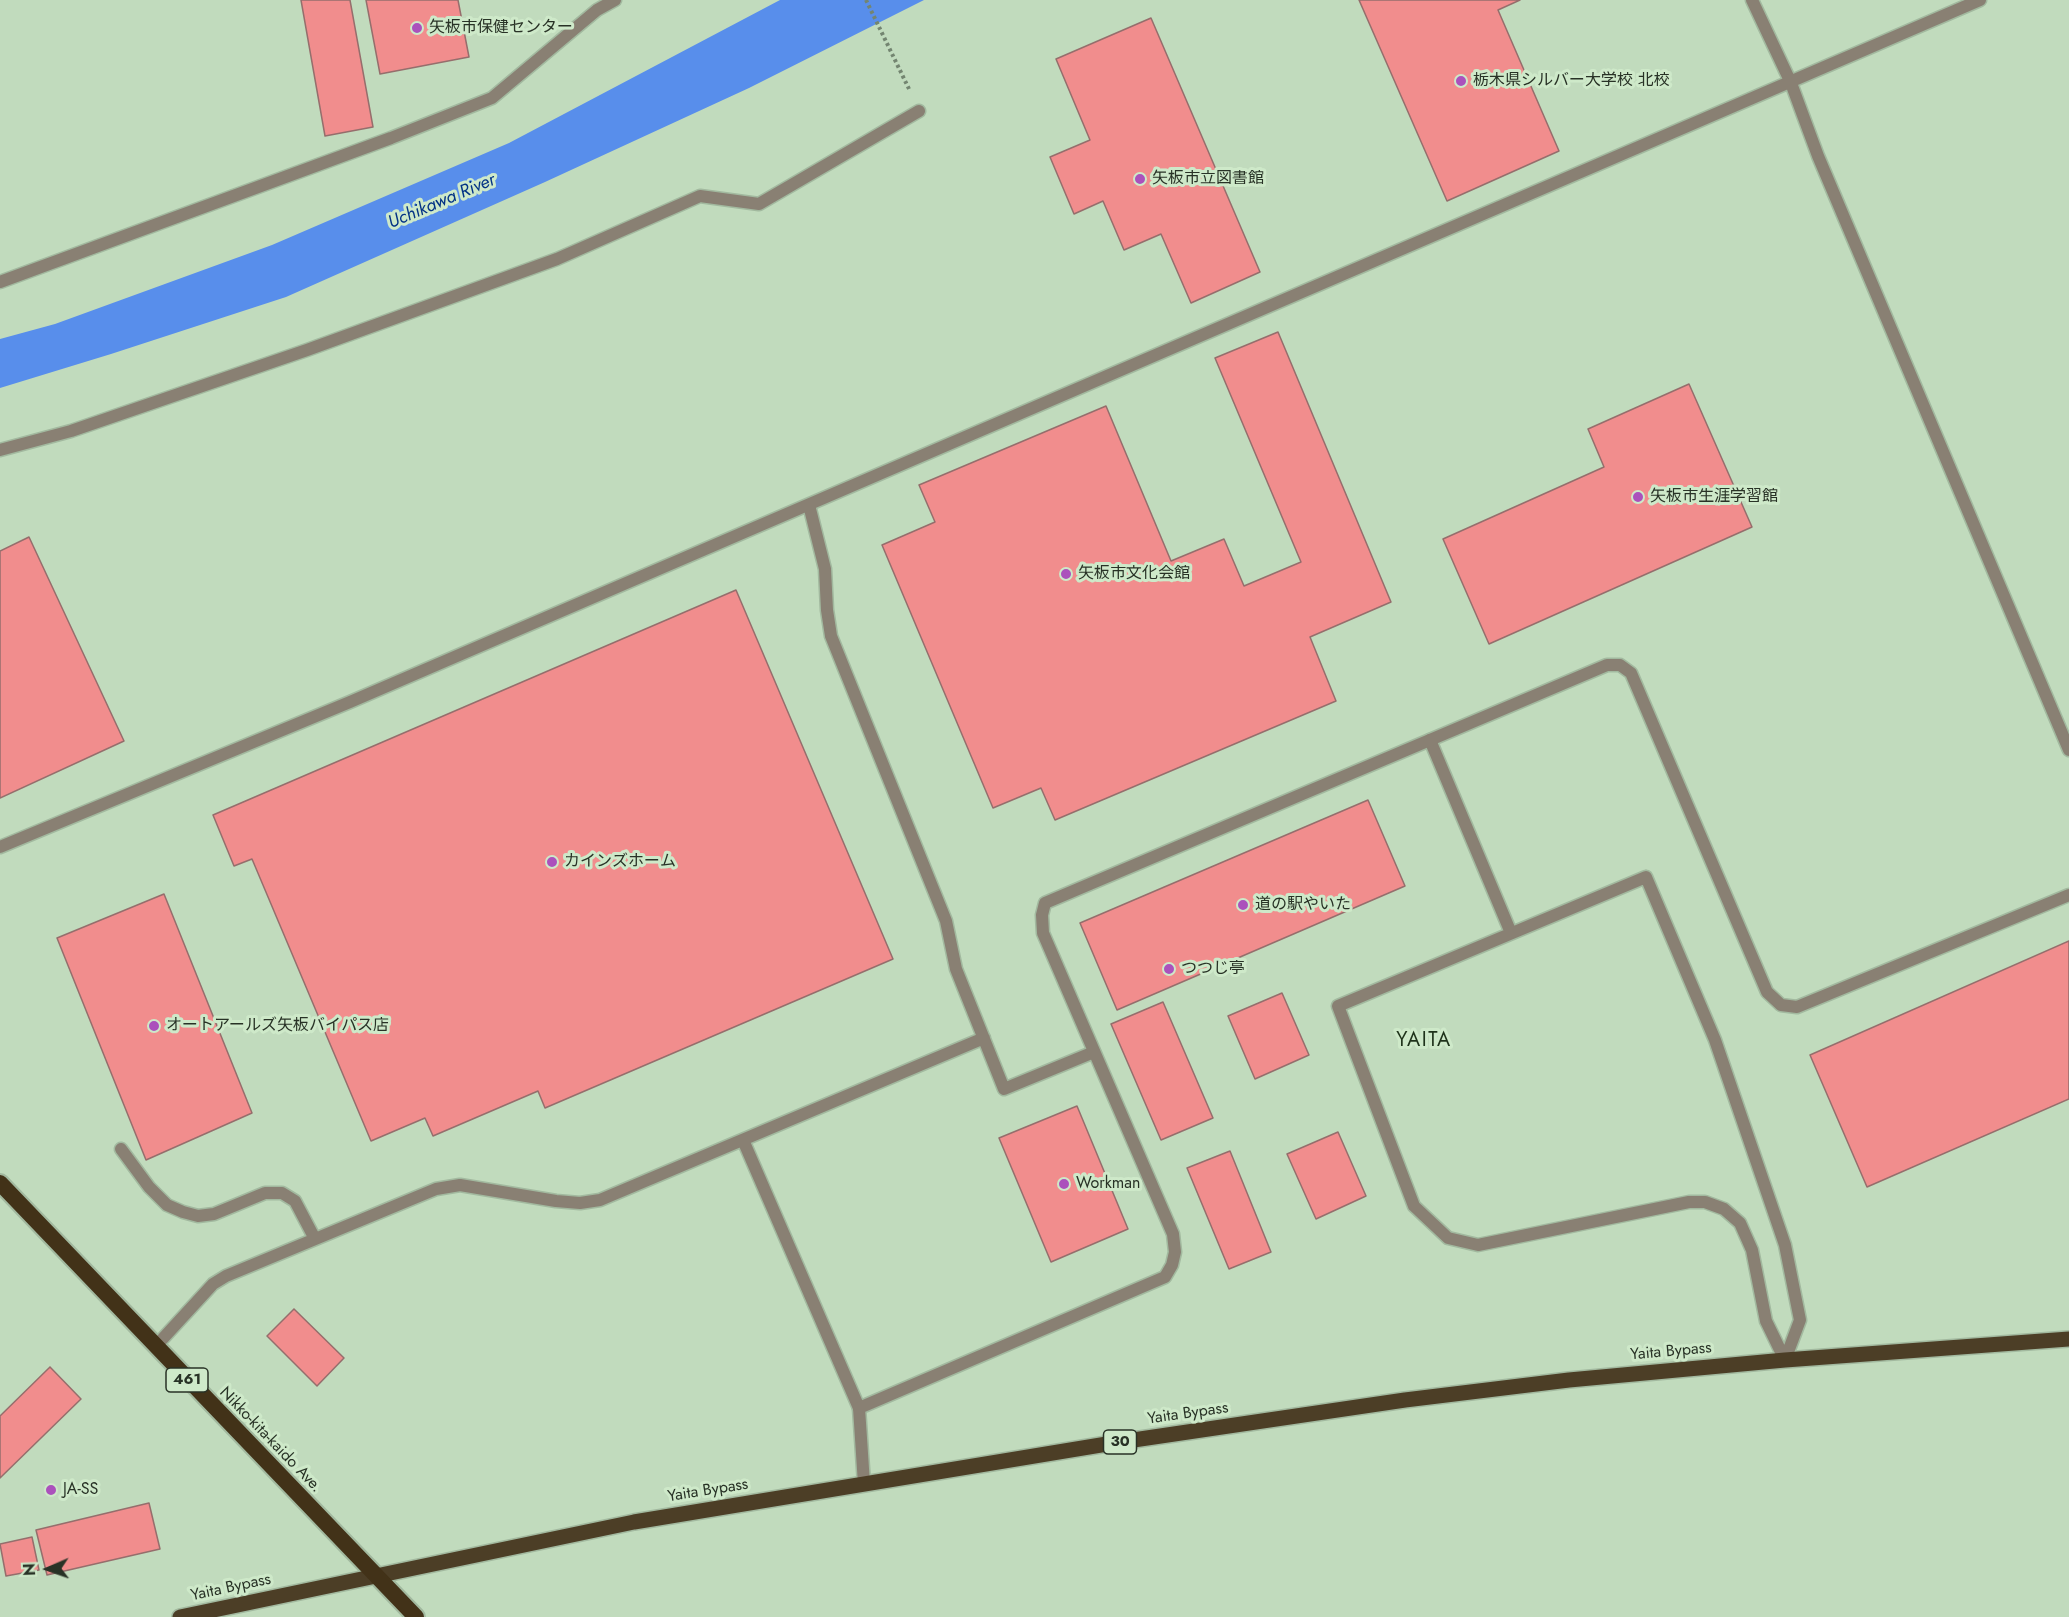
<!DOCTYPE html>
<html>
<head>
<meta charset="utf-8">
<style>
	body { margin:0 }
	#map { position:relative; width:2069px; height:1617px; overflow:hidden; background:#c1dbbd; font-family:Jost,sans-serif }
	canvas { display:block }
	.north { position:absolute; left:18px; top:1539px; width:60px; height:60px; -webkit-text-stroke:4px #cee9c9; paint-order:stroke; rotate:268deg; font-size:16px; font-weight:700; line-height:24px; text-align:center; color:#283226 }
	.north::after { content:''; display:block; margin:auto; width:21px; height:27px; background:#283226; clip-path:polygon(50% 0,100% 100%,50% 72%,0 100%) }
</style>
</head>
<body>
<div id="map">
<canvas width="2069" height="1617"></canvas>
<div class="north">N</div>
</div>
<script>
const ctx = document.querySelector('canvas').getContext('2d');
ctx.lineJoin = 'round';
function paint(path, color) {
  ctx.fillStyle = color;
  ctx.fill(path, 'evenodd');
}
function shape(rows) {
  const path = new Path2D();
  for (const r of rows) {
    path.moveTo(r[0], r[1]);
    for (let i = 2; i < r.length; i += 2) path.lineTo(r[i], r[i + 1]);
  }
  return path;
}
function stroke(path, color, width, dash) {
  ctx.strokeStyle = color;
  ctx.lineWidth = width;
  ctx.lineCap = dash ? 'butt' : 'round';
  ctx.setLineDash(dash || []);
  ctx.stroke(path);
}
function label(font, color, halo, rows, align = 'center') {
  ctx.font = font + ' Jost,"Noto Sans JP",sans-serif';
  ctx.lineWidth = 6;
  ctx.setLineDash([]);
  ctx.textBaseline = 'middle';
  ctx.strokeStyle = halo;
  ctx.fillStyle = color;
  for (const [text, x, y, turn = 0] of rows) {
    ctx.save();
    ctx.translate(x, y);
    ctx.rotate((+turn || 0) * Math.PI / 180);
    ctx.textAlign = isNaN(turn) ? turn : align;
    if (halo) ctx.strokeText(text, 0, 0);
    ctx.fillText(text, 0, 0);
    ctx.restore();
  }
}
const water = shape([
	[780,0,924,0,749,88,545,182,286,297,111,354,0,388,0,339,55,324,272,245,509,143]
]);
const building = shape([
	[301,0,350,0,373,127,325,136,301,0],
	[366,0,458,0,469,57,380,74,366,0],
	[1359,0,1520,0,1498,10,1559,151,1447,201,1359,0],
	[1151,18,1260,272,1191,303,1161,234,1124,250,1103,201,1074,214,1050,157,1090,140,1056,59,1151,18],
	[1278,332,1391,602,1310,637,1336,701,1055,820,1041,788,993,808,882,545,935,522,919,485,1106,406,1171,561,1224,539,1244,586,1301,562,1215,358,1278,332],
	[1689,384,1752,527,1489,644,1443,539,1604,467,1588,429,1689,384],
	[29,537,124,741,0,798,0,551,29,537],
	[736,590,893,959,545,1108,538,1091,433,1136,425,1118,371,1141,252,859,234,866,213,815,736,590],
	[1368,800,1405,886,1117,1010,1080,923,1368,800],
	[164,894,252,1113,146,1160,57,938,164,894],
	[2069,941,2069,1099,1867,1187,1810,1055,2069,941],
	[1282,993,1309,1055,1255,1079,1228,1016,1282,993],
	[1163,1002,1213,1118,1161,1140,1111,1024,1163,1002],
	[1077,1106,1128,1229,1051,1262,999,1138,1077,1106],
	[1338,1132,1366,1196,1316,1219,1287,1154,1338,1132],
	[1230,1151,1271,1252,1229,1269,1187,1168,1230,1151],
	[294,1309,344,1358,317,1386,267,1336,294,1309],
	[50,1367,81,1399,0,1478,0,1416,50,1367],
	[149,1503,160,1549,47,1575,36,1530,149,1503],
	[32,1537,39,1570,6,1576,0,1544,32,1537]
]);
const path = shape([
	[866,0,909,89]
]);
const service = shape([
	[809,505,825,569,827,610,831,636,946,921,956,969,1004,1089,1094,1052],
	[1430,740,1511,933],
	[1646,877,1715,1040,1785,1245,1800,1320,1785,1360,1766,1321,1752,1250,1740,1223,1724,1209,1705,1202,1689,1202,1478,1245,1448,1238,1414,1206,1338,1006,1646,877],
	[743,1140,859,1408],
	[121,1149,149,1187,167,1205,183,1212,198,1216,214,1214,265,1193,282,1193,295,1201,315,1239],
	[156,1346,213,1284,226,1276,436,1189,460,1185,556,1201,580,1203,600,1200,984,1038]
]);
const minor = shape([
	[1752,0,1791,83,1818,156,2069,750],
	[0,282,391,138,492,98,597,10,615,0],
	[0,450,71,431,307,350,557,259,700,196,759,204,919,111],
	[0,847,350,702,1980,0],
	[864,1484,859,1408,1165,1277,1172,1265,1175,1252,1173,1234,1043,933,1042,915,1045,903,1607,665,1620,665,1631,673,1767,992,1781,1005,1797,1007,2069,895]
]);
const primary = shape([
	[180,1617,634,1522,1113,1443,1405,1400,1569,1380,1785,1360,2069,1339]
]);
const trunk = shape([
	[0,1183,416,1617]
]);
const markers = [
	[417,28,6,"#ab51bc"],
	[1461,81,6,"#ab51bc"],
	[1140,179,6,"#ab51bc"],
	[1638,497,6,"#ab51bc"],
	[1066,574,6,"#ab51bc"],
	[552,862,6,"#ab51bc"],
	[1243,905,6,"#ab51bc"],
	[1169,969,6,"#ab51bc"],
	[154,1026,6,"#ab51bc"],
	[1064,1184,6,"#ab51bc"],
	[51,1490,6,"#ab51bc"]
];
const shields = [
	[187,1380,42],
	[1120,1442,33]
];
const shieldNames = [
	["461",187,1380],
	["30",1120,1442]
];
const poiNames = [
	["矢板市保健センター",429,28],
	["栃木県シルバー大学校 北校",1473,81],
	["矢板市立図書館",1152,179],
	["矢板市生涯学習館",1650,497],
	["矢板市文化会館",1078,574],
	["カインズホーム",564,862],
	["道の駅やいた",1255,905],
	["つつじ亭",1181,969],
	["オートアールズ矢板バイパス店",166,1026],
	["Workman",1076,1184],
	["JA-SS",63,1490]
];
const streetNames = [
	["Yaita Bypass",1671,1352,-5],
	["Yaita Bypass",1188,1414,-8],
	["Nikko-kita-kaido Ave.",270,1440,46],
	["Yaita Bypass",708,1491,-9],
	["Yaita Bypass",231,1588,-12]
];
const waterNames = [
	["Uchikawa River",442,202,-23]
];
const quarterNames = [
	["YAITA",1424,1041]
];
paint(water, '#588eeb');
paint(building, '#f18d8d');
stroke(building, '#956e6c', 1.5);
stroke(service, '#a2b99f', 15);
stroke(minor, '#a2b99f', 15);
stroke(primary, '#a2b99f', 18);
stroke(trunk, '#a2b99f', 20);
stroke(path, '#738570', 4, [3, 3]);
stroke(service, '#898073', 12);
stroke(minor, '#898073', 12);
stroke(primary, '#4c3e26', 15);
stroke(trunk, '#423218', 16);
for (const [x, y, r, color] of markers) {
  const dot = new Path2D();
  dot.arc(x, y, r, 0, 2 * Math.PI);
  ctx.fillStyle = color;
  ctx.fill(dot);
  stroke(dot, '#cee9c9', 2);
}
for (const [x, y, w] of shields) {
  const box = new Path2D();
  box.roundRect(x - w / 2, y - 12, w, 24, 4.5);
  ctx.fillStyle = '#cee9c9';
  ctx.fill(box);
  stroke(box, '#283226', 1.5);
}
label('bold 15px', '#283226', null, shieldNames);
label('16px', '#283226', '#cee9c9', poiNames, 'left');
label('16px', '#283226', '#cee9c9', streetNames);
label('italic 18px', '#033385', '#cee9c9', waterNames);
ctx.letterSpacing = '1.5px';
label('20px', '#1e321a', '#cee9c9', quarterNames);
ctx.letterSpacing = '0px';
</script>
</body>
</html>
